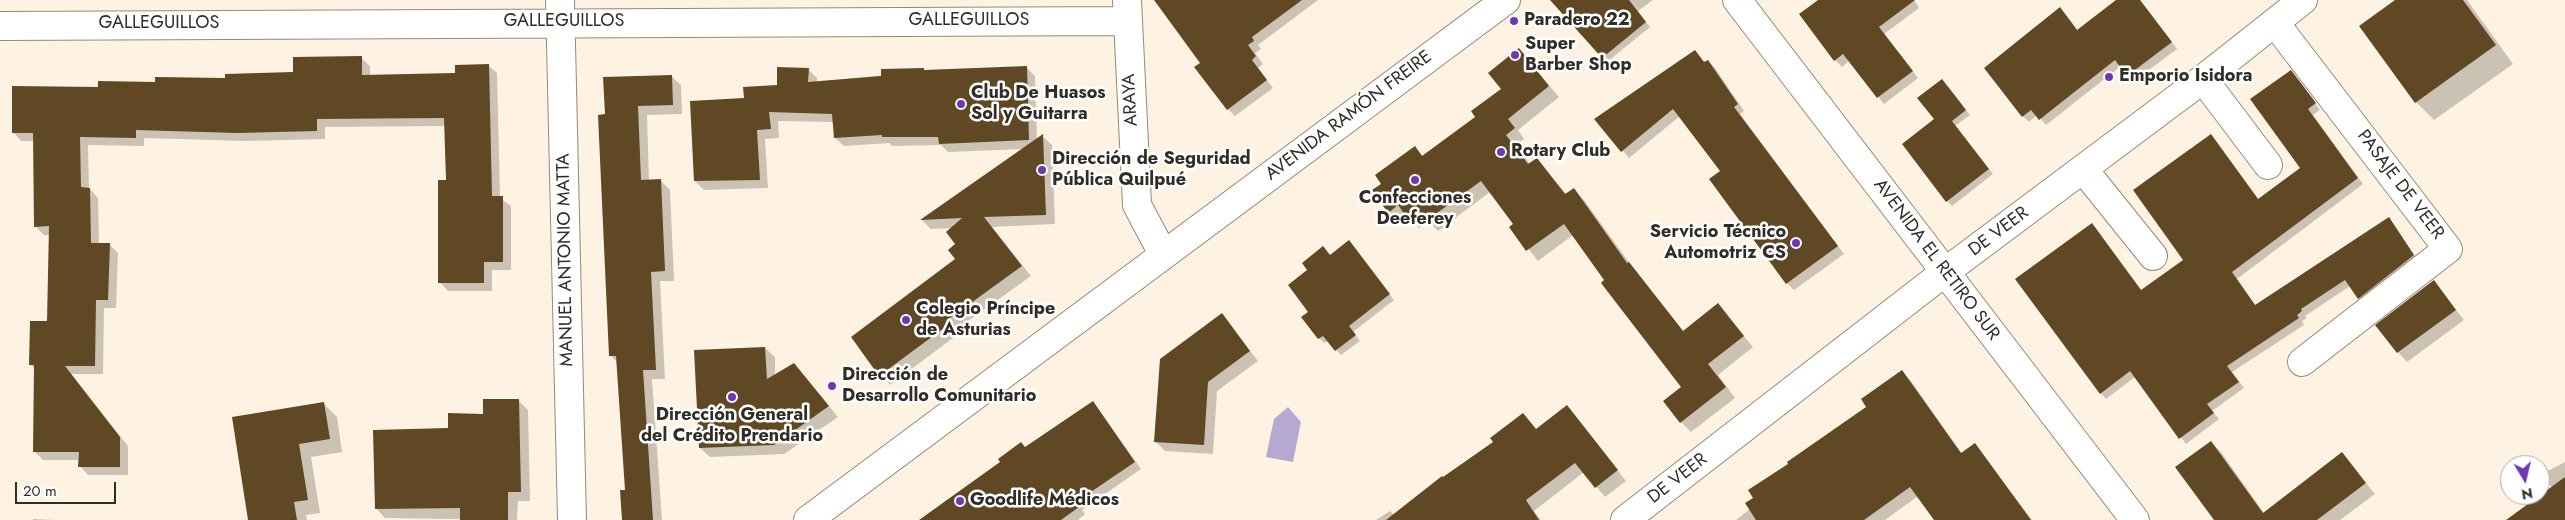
<!DOCTYPE html>
<html>
<head>
<meta charset="utf-8">
<style>
	body { margin:0 }
	#map { position:relative; width:2565px; height:520px; overflow:hidden; background:#fef3e2; font-family:Jost,sans-serif }
	canvas { display:block }
	.north { position:absolute; left:2500px; top:455px; width:50px; height:50px; box-sizing:border-box; background:#fff; border:1px solid #acaba8; border-radius:50%; rotate:171deg; font-size:14px; font-weight:700; line-height:20px; text-align:center; color:#302c26 }
	.north::after { content:''; display:block; margin:auto; width:18px; height:22px; background:#6d39b0; clip-path:polygon(50% 0,100% 100%,50% 72%,0 100%) }
	.scale { position:absolute; left:15px; top:482px; width:101px; height:22px; box-sizing:border-box; border:2px solid #302c26; border-top:0; padding-left:6px; font-size:15px; line-height:18px; white-space:nowrap; color:#302c26; -webkit-text-stroke:4px #fff; paint-order:stroke }
</style>
</head>
<body>
<div id="map">
<canvas width="2565" height="520"></canvas>
<div class="north">N</div>
<div class="scale">20 m</div>
</div>
<script>
const ctx = document.querySelector('canvas').getContext('2d');
ctx.lineJoin = 'round';
function paint(path, color) {
  ctx.fillStyle = color;
  ctx.fill(path, 'evenodd');
}
function shape(rows) {
  const path = new Path2D();
  for (const r of rows) {
    path.moveTo(r[0], r[1]);
    for (let i = 2; i < r.length; i += 2) path.lineTo(r[i], r[i + 1]);
  }
  return path;
}
function stroke(path, color, width, dash) {
  ctx.strokeStyle = color;
  ctx.lineWidth = width;
  ctx.lineCap = dash ? 'butt' : 'round';
  ctx.setLineDash(dash || []);
  ctx.stroke(path);
}
function label(font, color, halo, rows, align = 'center') {
  ctx.font = font + ' Jost,sans-serif';
  ctx.lineWidth = 5;
  ctx.setLineDash([]);
  ctx.textBaseline = 'middle';
  ctx.strokeStyle = halo;
  ctx.fillStyle = color;
  for (const [text, x, y, turn = 0] of rows) {
    ctx.save();
    ctx.translate(x, y);
    ctx.rotate((+turn || 0) * Math.PI / 180);
    ctx.textAlign = isNaN(turn) ? turn : align;
    if (halo) ctx.strokeText(text, 0, 0);
    ctx.fillText(text, 0, 0);
    ctx.restore();
  }
}
const water = shape([
	[1288,407,1301,422,1293,462,1266,457,1274,419]
]);
const shadow = shape([
	[1167,0,1318,0,1258,45,1261,49,1255,53,1263,64,1258,68,1273,88,1235,116,1228,109],
	[1574,0,1653,0,1638,11,1650,27,1607,62,1603,57],
	[1820,0,1914,0,1919,8,1884,34,1918,78,1884,104,1850,60,1842,67,1835,60,1801,15],
	[2118,0,2140,0,2177,49,2134,81,2121,66,2046,125,2037,115,2029,122,2023,116,2066,15,2078,31],
	[2397,0,2467,0,2513,64,2434,120,2416,102],
	[1519,50,1559,97,1518,130,1524,139,1516,146,1530,164,1537,159,1567,195,1573,190,1584,200,1631,265,1684,332,1718,305,1753,347,1718,375,1735,398,1691,432,1681,422,1683,387,1573,235,1538,261,1511,227,1515,224,1490,192,1438,231,1428,221,1419,228,1408,216,1400,222,1389,212,1383,184,1415,148,1424,157,1477,117,1503,89],
	[1695,51,1705,63,1708,61,1715,68,1744,111,1740,114,1844,254,1794,290,1787,283,1722,172,1680,116,1629,158,1596,119],
	[361,58,370,66,370,76,456,75,488,65,497,73,500,198,511,206,511,270,492,270,492,291,448,291,440,282,448,181,445,126,325,127,325,139,246,141,144,138,144,146,88,145,89,188,98,198,99,244,109,244,118,253,116,308,104,308,103,374,71,374,128,446,128,475,88,475,80,466,80,460,43,460,35,452,35,369,30,364,48,322,50,235,44,235,35,226,35,141,21,141,13,132,99,88,294,74],
	[1026,67,1035,76,1037,140,1042,136,1052,145,1055,224,992,227,1031,276,954,331,957,335,890,385,852,337,957,259,957,244,953,228,931,229,922,220,1024,149,948,152,941,145,892,146,889,143,844,146,835,138,834,122,778,121,779,138,765,139,768,188,704,190,695,181,745,100,778,86,808,69,817,78,817,82,925,71],
	[671,76,681,85,682,114,647,115,649,181,660,180,670,190,674,281,660,281,665,379,652,379,662,520,623,520,626,491,618,363,610,355,606,116],
	[2297,78,2320,110,2313,115,2363,184,2237,279,2256,306,2389,219,2419,262,2364,304,2350,286,2305,316,2307,318,2302,321,2304,325,2232,372,2244,388,2212,411,2219,419,2186,444,2135,377,2106,399,2101,393,2092,225,2142,291,2185,260,2216,142,2259,200,2302,169],
	[1947,85,1970,115,1955,126,1993,174,1952,206,1947,201],
	[1354,247,1394,300,1353,332,1360,341,1341,355,1328,341,1324,343,1319,338,1303,317,1310,312,1331,256],
	[2434,282,2464,320,2407,362,2398,352],
	[1222,315,1258,361,1217,391,1213,454,1165,451,1156,442],
	[765,348,775,357,775,375,794,364,838,417,784,454,710,457,700,448],
	[1902,372,1911,381,1962,454,1975,445,2032,520,1936,520,1918,496,1885,520,1736,520,1750,509,1790,465,1868,407],
	[518,400,528,410,530,501,518,501,517,520,385,518,376,508,449,430],
	[1093,402,1141,469,1082,510,1085,514,1078,520,923,520],
	[324,404,337,417,342,452,311,457,320,513,306,515,307,520,249,520],
	[1567,407,1626,481,1605,497,1584,472,1534,511,1541,520,1376,520,1390,511,1394,515,1443,479,1537,430],
	[2211,442,2221,452,2264,513,2342,454,2375,494,2340,520,2216,520],
	[2565,462,2565,520,2538,520,2552,488,2542,474],
	[33,519,56,520,33,520]
]);
const building = shape([
	[1154,0,1302,0,1252,37,1254,41,1248,45,1256,56,1252,60,1267,80,1227,110,1194,67,1200,63],
	[1550,0,1629,0,1646,22,1602,58],
	[1818,0,1915,0,1879,27,1913,71,1877,98,1843,54,1834,61,1799,14],
	[2116,0,2140,0,2172,42,2127,76,2115,60,2039,120,2031,110,2022,117,1984,68,2060,7,2077,30],
	[2395,0,2463,0,2496,45,2415,103,2359,26],
	[1519,48,1549,86,1508,119,1515,128,1506,135,1528,164,1537,158,1565,194,1574,188,1627,263,1629,262,1683,331,1718,303,1744,336,1708,364,1726,387,1680,423,1663,401,1681,387,1601,283,1604,280,1564,224,1526,251,1509,227,1513,224,1481,181,1426,221,1419,211,1408,219,1398,205,1388,213,1372,190,1381,184,1375,175,1415,146,1422,156,1475,117,1471,111,1501,89,1488,73],
	[1695,50,1704,62,1708,60,1738,104,1734,107,1838,246,1786,284,1709,179,1720,171,1673,109,1621,152,1594,119],
	[362,56,362,75,455,73,455,65,489,64,492,196,503,196,503,262,484,262,484,283,438,283,438,180,446,180,444,118,317,119,317,131,237,133,136,130,136,138,80,137,81,187,90,188,91,243,110,243,108,300,96,300,95,366,65,366,120,437,120,467,78,467,79,452,33,452,34,365,29,365,30,321,47,321,49,226,34,227,33,133,12,133,12,86,98,87,98,81,155,82,155,77,225,78,225,74,293,72,293,57],
	[1027,66,1029,140,939,144,938,137,882,137,882,135,834,138,832,114,769,112,771,129,757,130,760,180,694,181,690,101,744,98,743,87,777,85,777,67,809,68,808,82,881,76,881,69,924,68,924,70],
	[2291,70,2316,103,2308,109,2358,178,2232,272,2255,305,2389,217,2414,255,2358,299,2345,280,2301,309,2302,311,2297,315,2299,318,2227,366,2239,382,2207,404,2214,413,2179,439,2130,371,2100,394,2015,279,2092,223,2141,290,2183,260,2133,190,2211,134,2258,199,2300,168,2250,99],
	[672,75,673,105,638,106,641,180,661,179,665,271,651,272,656,370,643,370,653,520,622,520,620,490,625,490,616,356,609,356,598,115,605,114,603,77],
	[1942,79,1966,110,1952,121,1989,169,1946,202,1902,144,1934,119,1917,98],
	[1043,134,1046,215,984,217,1022,266,946,321,948,325,879,376,851,337,955,259,948,250,955,244,946,232,962,218,920,220],
	[1349,240,1390,294,1349,326,1356,335,1335,351,1323,336,1318,339,1301,317,1308,312,1288,285,1307,270,1302,263,1323,246,1330,255],
	[2434,280,2456,310,2397,353,2375,325],
	[1222,313,1250,351,1208,382,1204,445,1154,442,1160,359],
	[765,347,767,379,794,363,829,406,774,445,699,448,694,350],
	[1902,370,1961,453,1975,443,2031,520,1934,520,1910,487,1864,520,1756,520,1745,503,1753,498,1748,490,1788,464,1787,462,1866,407,1861,399],
	[483,399,519,399,521,492,508,492,508,520,460,520,460,508,375,509,373,430,448,428,448,413,483,414],
	[1093,401,1135,462,1076,502,1079,507,1061,520,919,520,1000,462,998,459,1021,442,1025,447],
	[324,402,330,439,299,444,308,500,294,502,297,520,248,520,232,417],
	[1567,405,1618,470,1595,488,1575,463,1526,500,1539,520,1386,520,1442,476,1443,477,1493,442,1490,438,1523,413,1536,429],
	[2211,441,2263,513,2342,452,2366,483,2317,520,2214,520,2175,467],
	[2565,477,2565,520,2506,520]
]);
const street = shape([
	[560,0,572,520],
	[1127,0,1137,205,1163,254],
	[2275,23,2448,249,2302,362],
	[0,26,1127,21],
	[2203,79,2268,165],
	[2083,169,2153,256],
	[1625,520,1945,272,2203,79,2303,0]
]);
const secondary = shape([
	[1737,0,2135,520]
]);
const primary = shape([
	[808,520,1506,0]
]);
const markers = [
	[1514,21,5,"#6d39b0"],
	[1515,55,5,"#6d39b0"],
	[2109,77,5,"#6d39b0"],
	[961,104,5,"#6d39b0"],
	[1501,152,5,"#6d39b0"],
	[1042,170,5,"#6d39b0"],
	[1415,180,5,"#6d39b0"],
	[1796,243,5,"#6d39b0"],
	[906,320,5,"#6d39b0"],
	[832,386,5,"#6d39b0"],
	[732,397,5,"#6d39b0"],
	[960,501,5,"#6d39b0"]
];
const streetNames = [
	["GALLEGUILLOS",969,21],
	["GALLEGUILLOS",564,22],
	["GALLEGUILLOS",159,24],
	["ARAYA",1131,100,-93],
	["AVENIDA RAMÓN FREIRE",1349,116,-37],
	["PASAJE DE VEER",2400,185,53],
	["DE VEER",1999,232,-37],
	["MANUEL ANTONIO MATTA",566,260,-91],
	["AVENIDA EL RETIRO SUR",1936,260,53],
	["DE VEER",1678,479,-38]
];
const poiNames = [
	["Paradero 22",1524,21],
	["Super",1525,45],
	["Barber Shop",1525,66],
	["Emporio Isidora",2119,77],
	["Club De Huasos",971,94],
	["Sol y Guitarra",971,115],
	["Rotary Club",1511,152],
	["Dirección de Seguridad",1052,160],
	["Pública Quilpué",1052,181],
	["Confecciones",1415,199,"center"],
	["Deeferey",1415,220,"center"],
	["Servicio Técnico",1786,233,"right"],
	["Automotriz CS",1786,254,"right"],
	["Colegio Príncipe",916,310],
	["de Asturias",916,331],
	["Dirección de",842,376],
	["Desarrollo Comunitario",842,397],
	["Dirección General",732,416,"center"],
	["del Crédito Prendario",732,437,"center"],
	["Goodlife Médicos",970,501]
];
paint(water, '#b5a8d2');
paint(shadow, '#0003');
paint(building, '#5f4823');
stroke(street, '#94897a', 30);
stroke(secondary, '#94897a', 30);
stroke(primary, '#94897a', 30);
stroke(street, '#fff', 28);
stroke(secondary, '#fff', 28);
stroke(primary, '#fff', 28);
for (const [x, y, r, color] of markers) {
  const dot = new Path2D();
  dot.arc(x, y, r, 0, 2 * Math.PI);
  ctx.fillStyle = color;
  ctx.fill(dot);
  stroke(dot, '#fff', 2);
}
label('18px', '#302c26', '#fff', streetNames);
label('bold 18px', '#302c26', '#fff', poiNames, 'left');
</script>
</body>
</html>
